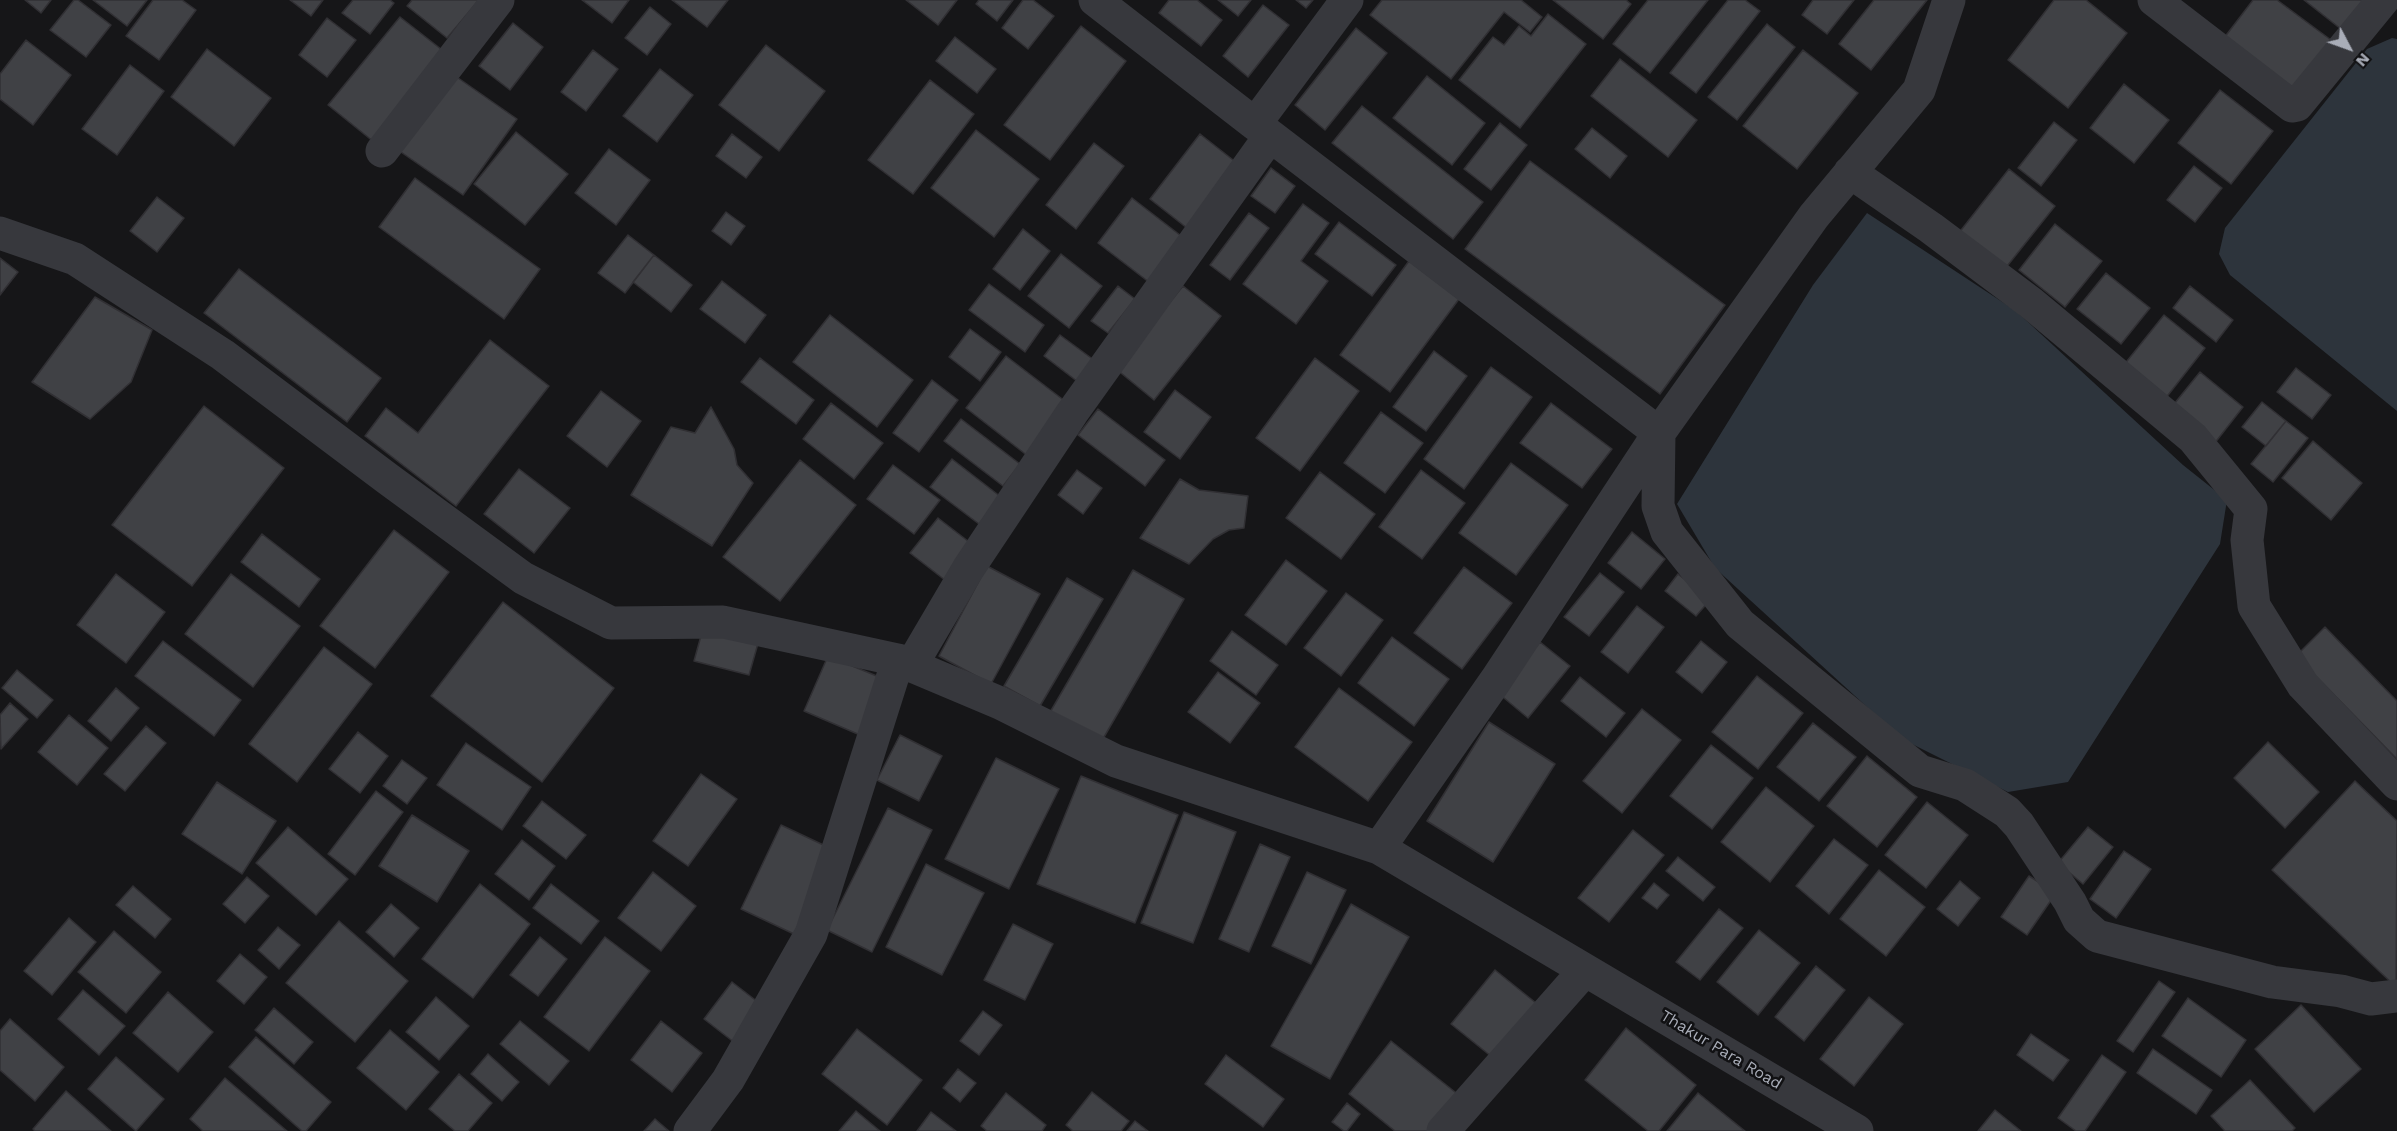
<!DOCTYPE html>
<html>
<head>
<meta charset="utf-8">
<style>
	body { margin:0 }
	#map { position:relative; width:2397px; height:1131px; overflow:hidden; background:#161618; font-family:"Work Sans",sans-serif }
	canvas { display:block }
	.north { position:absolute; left:2319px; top:18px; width:60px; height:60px; -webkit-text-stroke:4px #111113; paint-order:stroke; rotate:131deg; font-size:16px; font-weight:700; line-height:24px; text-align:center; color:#a9adb8 }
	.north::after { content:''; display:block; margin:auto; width:21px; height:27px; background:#a9adb8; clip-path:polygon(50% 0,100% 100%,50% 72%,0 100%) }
</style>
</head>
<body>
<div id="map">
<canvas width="2397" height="1131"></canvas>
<div class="north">N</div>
</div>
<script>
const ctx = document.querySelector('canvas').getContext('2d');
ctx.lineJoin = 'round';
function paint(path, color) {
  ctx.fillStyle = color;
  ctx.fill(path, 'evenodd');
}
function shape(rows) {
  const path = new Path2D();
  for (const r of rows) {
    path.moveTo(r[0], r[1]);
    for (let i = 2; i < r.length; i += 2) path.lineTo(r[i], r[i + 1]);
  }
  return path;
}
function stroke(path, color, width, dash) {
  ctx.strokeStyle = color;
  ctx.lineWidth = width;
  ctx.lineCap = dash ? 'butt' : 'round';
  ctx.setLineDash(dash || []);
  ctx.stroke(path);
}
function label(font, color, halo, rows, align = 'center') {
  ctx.font = font + ' "Work Sans",sans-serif';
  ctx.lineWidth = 5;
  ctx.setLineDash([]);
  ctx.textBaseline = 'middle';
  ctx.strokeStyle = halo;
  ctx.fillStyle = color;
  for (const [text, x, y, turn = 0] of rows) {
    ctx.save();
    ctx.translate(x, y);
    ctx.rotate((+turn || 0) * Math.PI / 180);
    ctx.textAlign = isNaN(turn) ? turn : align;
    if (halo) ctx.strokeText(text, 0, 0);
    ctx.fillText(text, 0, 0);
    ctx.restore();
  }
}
const water = shape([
	[2392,38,2397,39,2397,411,2230,275,2219,254,2225,228,2367,49],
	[1867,213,2016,311,2183,465,2227,500,2220,544,2068,782,2008,792,1902,739,1715,568,1677,504,1813,285]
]);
const building = shape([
	[25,0,51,0,41,13,25,0],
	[74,0,78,0,111,25,86,57,50,30,74,0],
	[93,0,147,0,127,26,93,0],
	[153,0,182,0,196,10,159,60,126,36,153,0],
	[290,0,323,0,311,16,290,0],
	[353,0,390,0,394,3,370,34,342,13,353,0],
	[412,0,479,0,447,38,407,6,412,0],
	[582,0,629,0,612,23,582,0],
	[672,0,728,0,707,27,672,0],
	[906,0,957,0,938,25,906,0],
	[979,0,1013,0,997,21,976,4,979,0],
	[1023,0,1033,0,1054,16,1028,49,1002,28,1023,0],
	[1169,0,1197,0,1222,20,1201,46,1159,13,1169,0],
	[1218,0,1251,0,1238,16,1218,0],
	[1296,0,1313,0,1306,8,1296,0],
	[1382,0,1521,0,1542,17,1530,32,1504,12,1451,79,1370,15,1382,0],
	[1553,0,1626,0,1631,4,1603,39,1553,0],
	[1648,0,1708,0,1650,73,1613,44,1648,0],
	[1728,0,1745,0,1760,11,1696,93,1670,73,1728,0],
	[1813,0,1854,0,1827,34,1802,15,1813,0],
	[1874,0,1927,0,1871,70,1839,44,1874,0],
	[2054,0,2086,0,2127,33,2068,108,2008,60,2054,0],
	[2253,0,2277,0,2331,40,2294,90,2224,38,2253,0],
	[2304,0,2373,0,2346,33,2304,0],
	[1263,5,1289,25,1248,77,1223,56,1263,5],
	[650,7,671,24,647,55,625,38,650,7],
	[1548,14,1586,44,1520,128,1459,80,1493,37,1504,45,1519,26,1531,36,1548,14],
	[400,17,446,53,374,142,328,105,400,17],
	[327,18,356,40,327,77,299,55,327,18],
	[513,23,543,47,510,90,479,66,513,23],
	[1767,24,1795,47,1737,120,1708,97,1767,24],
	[1081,26,1126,61,1050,160,1004,125,1081,26],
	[1356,28,1387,53,1325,130,1295,105,1356,28],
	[955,37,996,69,977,93,936,61,955,37],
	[26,40,71,75,33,125,0,99,0,74,26,40],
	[766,45,825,91,779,151,719,105,766,45],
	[207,49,271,98,234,146,171,97,207,49],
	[593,50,618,69,586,111,561,92,593,50],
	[1803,50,1858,93,1797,169,1743,126,1803,50],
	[1620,59,1697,120,1668,157,1591,96,1620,59],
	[130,65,164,91,117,155,82,129,130,65],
	[660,69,693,95,657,142,623,116,660,69],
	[451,73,517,119,463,195,398,150,451,73],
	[1427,76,1485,123,1452,165,1393,118,1427,76],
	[930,80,974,114,913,194,868,160,930,80],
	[2124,84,2169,120,2134,163,2090,128,2124,84],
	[2220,90,2273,131,2231,184,2178,143,2220,90],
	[1362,106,1483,202,1453,239,1332,143,1362,106],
	[2054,122,2077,140,2041,186,2018,168,2054,122],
	[1500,123,1527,145,1491,190,1464,169,1500,123],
	[1592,128,1627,156,1610,178,1575,149,1592,128],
	[976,130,1039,179,994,237,931,188,976,130],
	[516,132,568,174,525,225,474,184,516,132],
	[732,134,762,157,746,178,716,156,732,134],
	[1200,134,1242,167,1192,232,1150,199,1200,134],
	[1094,143,1124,166,1076,229,1046,205,1094,143],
	[609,149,650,180,616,225,575,193,609,149],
	[1530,161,1725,305,1660,394,1465,249,1530,161],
	[2194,166,2222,188,2195,222,2167,200,2194,166],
	[1271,168,1295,186,1275,213,1251,196,1271,168],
	[2009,169,2055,206,2004,270,1958,234,2009,169],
	[415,178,540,269,504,319,379,227,415,178],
	[157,197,184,218,157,252,130,231,157,197],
	[1132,198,1189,242,1154,286,1098,243,1132,198],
	[1303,204,1329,223,1301,261,1328,281,1296,324,1243,284,1303,204],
	[726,212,745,226,731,245,712,231,726,212],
	[1249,213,1269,228,1230,280,1210,265,1249,213],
	[1339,222,1396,265,1372,296,1315,254,1339,222],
	[2055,224,2102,261,2065,307,2019,270,2055,224],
	[1023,229,1050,251,1020,290,993,269,1023,229],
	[628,235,654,255,625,293,598,273,628,235],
	[1061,254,1102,286,1069,328,1028,296,1061,254],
	[654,255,692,285,671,312,633,282,654,255],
	[0,258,18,272,0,295,0,258],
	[1409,261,1459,299,1390,392,1340,355,1409,261],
	[239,269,381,378,347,422,204,313,239,269],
	[2106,273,2150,308,2121,344,2077,309,2106,273],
	[722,281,766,315,745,343,700,309,722,281],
	[989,284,1044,325,1025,352,969,310,989,284],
	[1118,286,1135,299,1108,333,1091,321,1118,286],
	[1183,286,1221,316,1154,400,1116,369,1183,286],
	[2190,286,2233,320,2216,342,2173,308,2190,286],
	[95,297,152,330,131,382,90,419,32,382,95,297],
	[830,315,913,380,877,427,793,362,830,315],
	[2164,315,2205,348,2165,399,2123,366,2164,315],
	[970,329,1001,352,980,381,949,357,970,329],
	[1060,335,1098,363,1082,385,1044,356,1060,335],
	[490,340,549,386,456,506,365,436,386,408,418,433,490,340],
	[1434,351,1467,376,1426,431,1393,407,1434,351],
	[1006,356,1074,408,1033,460,966,408,1006,356],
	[760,358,814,400,796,424,741,382,760,358],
	[1315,358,1359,391,1300,471,1256,438,1315,358],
	[1491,367,1532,397,1464,489,1424,459,1491,367],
	[2296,368,2331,395,2312,419,2277,392,2296,368],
	[2200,372,2243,407,2214,444,2170,409,2200,372],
	[932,380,958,400,919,452,893,433,932,380],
	[1175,390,1211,417,1180,459,1144,432,1175,390],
	[601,391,641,421,607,467,567,436,601,391],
	[2262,402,2286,421,2266,446,2242,427,2262,402],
	[831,403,883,443,854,479,803,439,831,403],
	[1551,403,1612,449,1582,488,1520,443,1551,403],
	[204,406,284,468,192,586,112,525,204,406],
	[711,407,734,449,737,465,753,483,712,546,631,495,671,427,695,433,711,407],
	[1098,409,1165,460,1145,486,1078,435,1098,409],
	[1381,412,1423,443,1385,493,1344,463,1381,412],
	[961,419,1020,464,1003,486,944,441,961,419],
	[2286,421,2308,438,2273,482,2251,464,2286,421],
	[2313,441,2362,483,2331,520,2282,478,2313,441],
	[952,459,1001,497,979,524,930,487,952,459],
	[800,460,856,505,780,601,723,557,800,460],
	[1511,463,1568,505,1516,575,1459,533,1511,463],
	[893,465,940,500,914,534,867,499,893,465],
	[519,469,570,508,534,553,484,514,519,469],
	[1077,470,1102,488,1083,514,1058,495,1077,470],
	[1421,470,1465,503,1422,559,1379,527,1421,470],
	[1320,472,1375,514,1341,559,1286,518,1320,472],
	[1180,479,1199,490,1248,496,1244,528,1229,530,1213,539,1189,564,1140,538,1180,479],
	[938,518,977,548,950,584,910,553,938,518],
	[394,530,449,572,375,668,320,626,394,530],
	[1632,532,1665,559,1641,589,1608,563,1632,532],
	[262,534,320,579,299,607,241,562,262,534],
	[1286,560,1327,591,1286,645,1245,615,1286,560],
	[987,566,1040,594,991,684,939,656,987,566],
	[1464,567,1512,603,1462,669,1414,633,1464,567],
	[1133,570,1184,599,1100,744,1049,714,1133,570],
	[1600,573,1624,592,1589,636,1564,617,1600,573],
	[116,574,165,612,126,663,77,625,116,574],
	[231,574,300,626,253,687,185,634,231,574],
	[1678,574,1710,600,1696,616,1665,591,1678,574],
	[1067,578,1103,599,1040,706,1004,686,1067,578],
	[1346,593,1383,620,1341,676,1304,648,1346,593],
	[503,602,614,688,542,782,431,696,503,602],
	[1637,606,1664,627,1628,673,1601,652,1637,606],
	[704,625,759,640,749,675,694,661,704,625],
	[2325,627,2397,701,2397,759,2296,656,2325,627],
	[1232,631,1278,665,1256,695,1210,661,1232,631],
	[1392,637,1449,679,1414,726,1358,683,1392,637],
	[163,641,241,700,214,736,135,676,163,641],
	[1701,641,1727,662,1702,693,1676,672,1701,641],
	[1540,642,1570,666,1528,718,1498,693,1540,642],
	[324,647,372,684,297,782,249,744,324,647],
	[828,656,884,679,860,735,804,711,828,656],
	[17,670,53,700,37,718,2,688,17,670],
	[1218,672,1260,703,1230,743,1188,712,1218,672],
	[1757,676,1803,713,1758,769,1712,732,1757,676],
	[1580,677,1625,713,1606,737,1561,701,1580,677],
	[116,688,139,708,111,741,88,721,116,688],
	[1339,688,1412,742,1368,801,1295,747,1339,688],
	[10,703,28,719,1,749,0,715,10,703],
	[1642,709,1681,740,1622,813,1583,781,1642,709],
	[69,715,108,748,77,785,38,752,69,715],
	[1489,722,1555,764,1493,862,1427,821,1489,722],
	[1813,723,1856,757,1819,801,1777,767,1813,723],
	[146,726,166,743,125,791,104,774,146,726],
	[358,732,388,756,360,793,329,769,358,732],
	[900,735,942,756,919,801,877,780,900,735],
	[2268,742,2319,792,2285,828,2234,778,2268,742],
	[466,743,531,787,502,830,437,785,466,743],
	[1711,745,1753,778,1712,829,1670,796,1711,745],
	[1867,756,1917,797,1877,847,1827,806,1867,756],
	[996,758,1059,789,1009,889,945,859,996,758],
	[402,760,427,778,407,804,383,786,402,760],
	[701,774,737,799,688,866,653,841,701,774],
	[1081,776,1178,815,1135,923,1037,884,1081,776],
	[2355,781,2397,821,2396,987,2272,870,2355,781],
	[217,782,276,821,242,874,182,834,217,782],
	[1766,787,1814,826,1770,882,1721,842,1766,787],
	[376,791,403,812,355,875,328,854,376,791],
	[542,801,586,835,566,859,523,826,542,801],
	[1927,802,1968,835,1926,888,1885,855,1927,802],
	[888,808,932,830,872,952,827,930,888,808],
	[1184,812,1236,832,1193,943,1141,923,1184,812],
	[412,815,469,851,437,902,379,866,412,815],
	[781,825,834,850,794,934,741,909,781,825],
	[288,827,348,879,316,915,256,863,288,827],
	[2088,827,2113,847,2083,884,2058,863,2088,827],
	[1633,830,1664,855,1609,922,1578,898,1633,830],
	[1834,839,1868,865,1829,914,1796,886,1834,839],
	[522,840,555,866,529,900,495,874,522,840],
	[1260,844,1290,857,1249,952,1219,939,1260,844],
	[2124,851,2151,869,2116,918,2090,899,2124,851],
	[1678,857,1715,887,1703,901,1666,871,1678,857],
	[926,864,984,893,942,975,886,947,926,864],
	[1879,870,1925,907,1886,956,1840,919,1879,870],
	[653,872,696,906,661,951,618,918,653,872],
	[1307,872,1346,890,1311,964,1272,946,1307,872],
	[2029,876,2056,893,2027,935,2001,917,2029,876],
	[247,877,269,896,245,923,223,904,247,877],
	[1960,881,1980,898,1958,926,1937,909,1960,881],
	[1654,883,1669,895,1657,909,1642,898,1654,883],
	[480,884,530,924,473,998,422,959,480,884],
	[551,884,599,921,581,944,533,908,551,884],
	[133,886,171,919,155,938,116,905,133,886],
	[391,904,419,928,394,957,366,932,391,904],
	[1351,904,1409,937,1330,1079,1271,1046,1351,904],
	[1719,909,1743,928,1700,980,1676,962,1719,909],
	[69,918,96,942,52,995,24,971,69,918],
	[339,921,408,981,355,1042,286,983,339,921],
	[1013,924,1053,944,1025,1000,984,980,1013,924],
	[278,927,300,945,279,969,258,950,278,927],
	[1759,930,1800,963,1758,1015,1717,982,1759,930],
	[114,931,161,972,126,1013,78,972,114,931],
	[540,937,567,959,538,996,510,975,540,937],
	[605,937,650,971,589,1051,544,1017,605,937],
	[240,954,267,977,244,1004,217,981,240,954],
	[1816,966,1845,990,1804,1041,1775,1017,1816,966],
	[1495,970,1536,1003,1492,1057,1451,1024,1495,970],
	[2159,981,2175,992,2133,1052,2117,1041,2159,981],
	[732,982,763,1006,735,1043,704,1019,732,982],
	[83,990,125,1026,99,1055,58,1019,83,990],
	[168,992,213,1032,178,1072,133,1033,168,992],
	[436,997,469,1026,439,1060,406,1032,436,997],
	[1869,997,1903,1024,1854,1086,1820,1059,1869,997],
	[2188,998,2246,1040,2221,1077,2162,1036,2188,998],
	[2301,1005,2361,1069,2314,1112,2255,1049,2301,1005],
	[274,1008,313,1042,294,1064,255,1030,274,1008],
	[983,1011,1002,1025,979,1055,960,1041,983,1011],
	[10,1019,64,1067,35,1101,0,1070,0,1031,10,1019],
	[520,1021,569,1061,549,1085,500,1044,520,1021],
	[661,1021,702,1053,672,1092,631,1060,661,1021],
	[1626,1028,1696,1085,1659,1131,1648,1131,1585,1080,1626,1028],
	[857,1029,922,1080,887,1125,822,1074,857,1029],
	[390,1030,439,1072,406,1110,357,1068,390,1030],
	[2031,1034,2069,1060,2053,1081,2017,1055,2031,1034],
	[256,1037,331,1102,306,1131,302,1131,229,1067,256,1037],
	[1391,1041,1460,1096,1432,1131,1395,1131,1349,1094,1391,1041],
	[2153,1049,2212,1090,2196,1114,2137,1073,2153,1049],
	[488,1054,519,1082,502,1101,471,1074,488,1054],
	[1226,1055,1284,1099,1263,1127,1205,1084,1226,1055],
	[2102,1055,2126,1072,2085,1131,2076,1131,2058,1118,2102,1055],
	[116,1057,164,1099,136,1131,88,1089,116,1057],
	[958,1069,976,1083,960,1102,943,1088,958,1069],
	[459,1074,492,1103,468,1131,455,1131,429,1109,459,1074],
	[225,1078,287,1131,203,1131,190,1119,225,1078],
	[2250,1080,2295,1128,2292,1131,2225,1131,2211,1116,2250,1080],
	[66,1091,111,1131,35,1131,33,1129,66,1091],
	[1092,1092,1129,1121,1121,1131,1073,1131,1066,1125,1092,1092],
	[1006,1093,1046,1125,1042,1131,987,1131,981,1126,1006,1093],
	[1698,1093,1745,1131,1667,1131,1698,1093],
	[1347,1103,1360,1114,1347,1131,1344,1131,1332,1122,1347,1103],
	[1995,1110,2021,1131,1978,1131,1995,1110],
	[856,1111,880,1131,839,1131,856,1111],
	[931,1112,956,1131,917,1131,931,1112],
	[655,1119,669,1131,644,1131,655,1119],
	[1135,1121,1148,1131,1127,1131,1135,1121]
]);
const minor = shape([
	[1095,0,1255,124,1347,0],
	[2154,0,2292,106,2297,105,2383,0],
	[1255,124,1659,433,1814,216,1919,90,1949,0],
	[382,151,498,0],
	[1850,172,1931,228,2031,303,2193,438,2251,509,2247,540,2254,606,2303,685,2397,784],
	[0,233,75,259,223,355,388,479,523,578,611,623,723,622,898,660,1000,703,1116,761,1379,848,1857,1131],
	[1659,433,1658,506,1667,532,1740,624,1920,771,1965,785,2007,812,2019,825,2070,902,2079,920,2097,936,2272,982,2341,991,2371,999,2397,996],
	[911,666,968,569,1072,413,1270,136],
	[1379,848,1496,680,1659,433],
	[690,1131,728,1080,811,934,898,660],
	[1443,1131,1585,970]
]);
const streetNames = [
	["Thakur Para Road",1721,1050,31]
];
paint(water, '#2d343c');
paint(building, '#404145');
stroke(building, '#313034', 1.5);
stroke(minor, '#37383d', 33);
label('16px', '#a9adb8', '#111113', streetNames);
</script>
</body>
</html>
